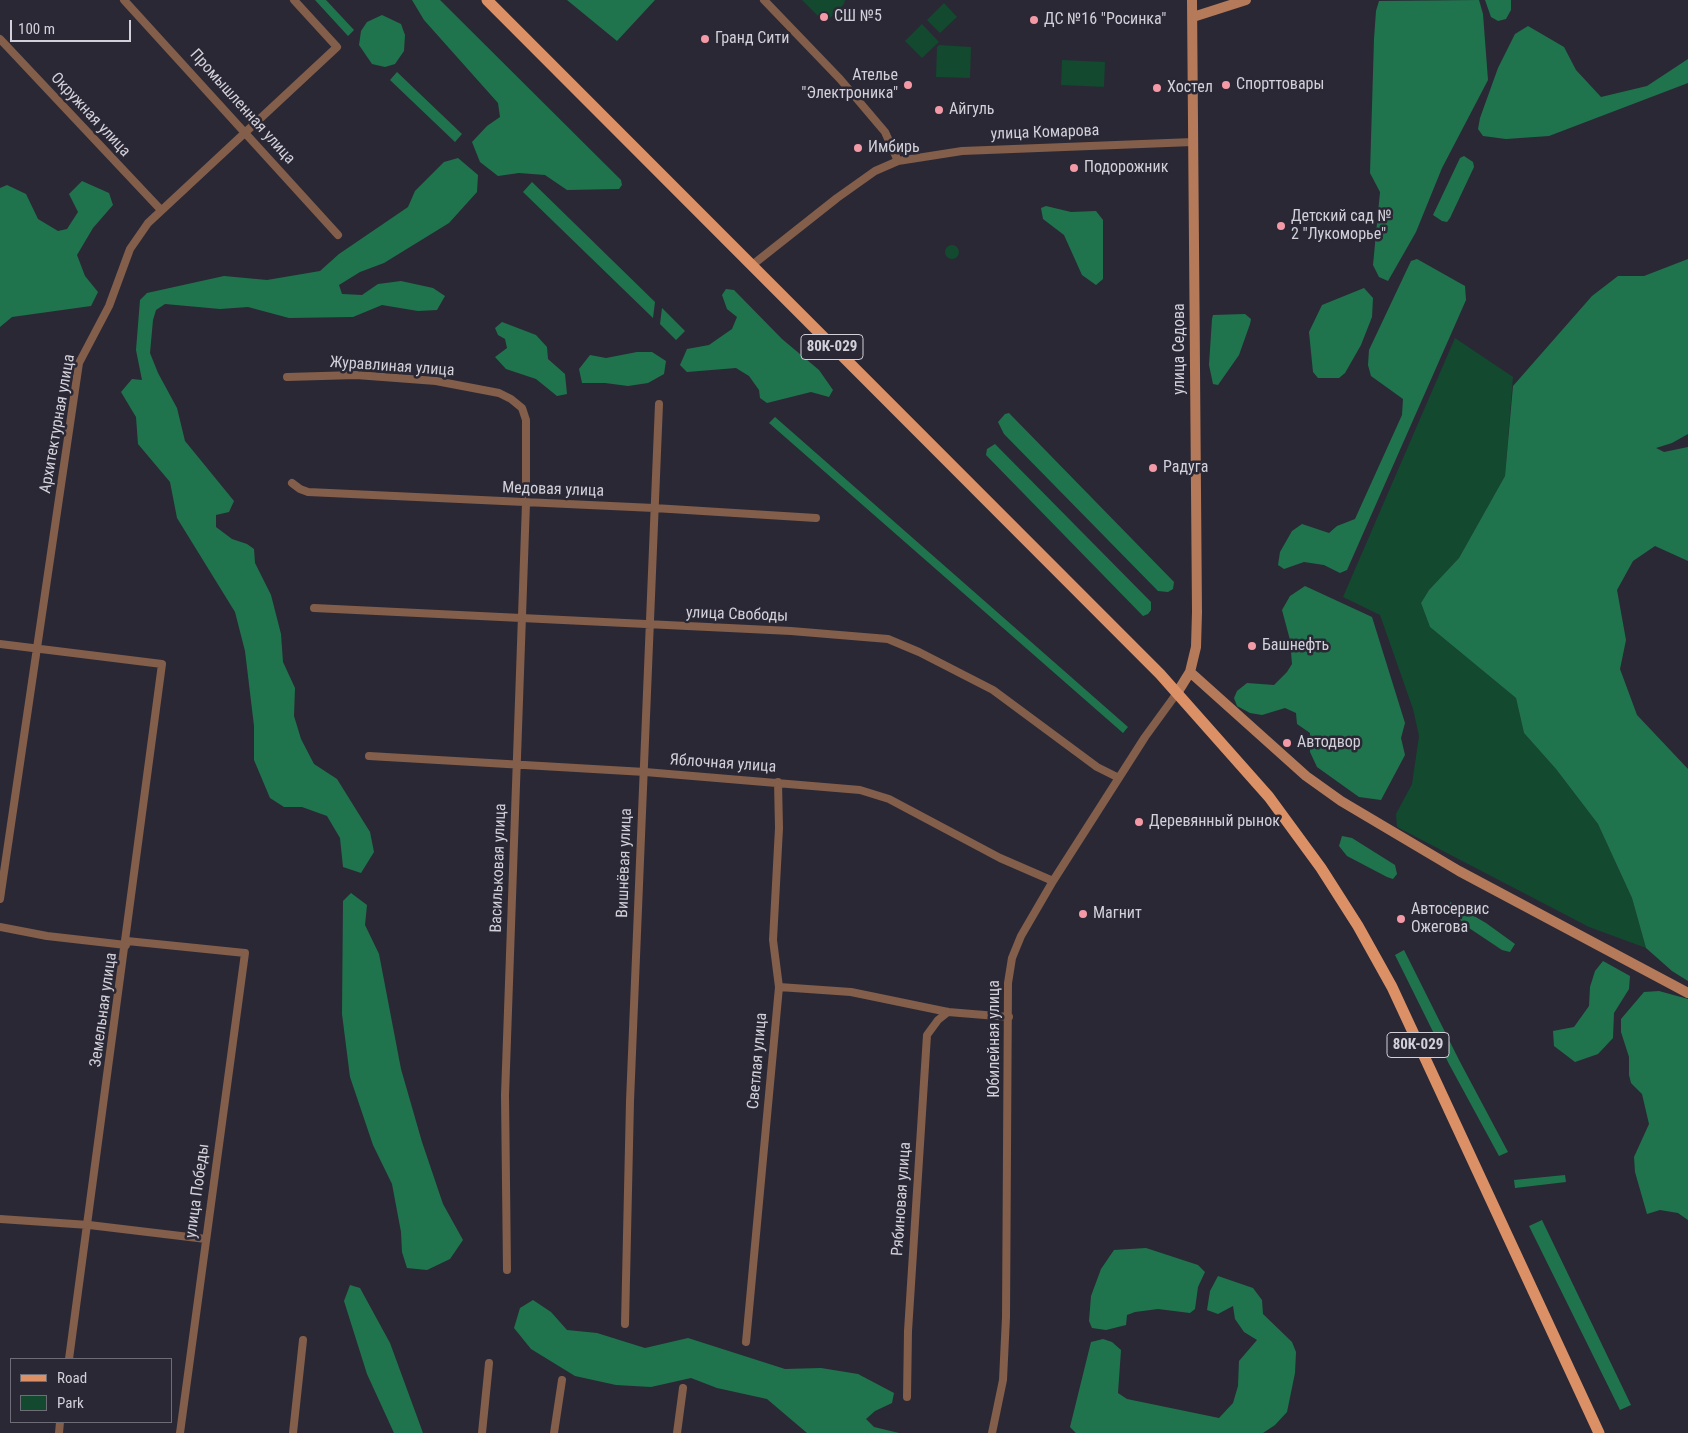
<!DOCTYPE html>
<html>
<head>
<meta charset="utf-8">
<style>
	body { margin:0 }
	#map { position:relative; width:1688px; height:1433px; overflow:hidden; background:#2a2835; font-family:"Roboto Condensed",sans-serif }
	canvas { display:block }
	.legend { position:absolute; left:10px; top:1358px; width:162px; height:65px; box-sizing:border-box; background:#2a2835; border:1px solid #6d6c77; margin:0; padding:6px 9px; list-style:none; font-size:15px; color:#d2d1da }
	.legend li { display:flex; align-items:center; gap:10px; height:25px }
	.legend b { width:25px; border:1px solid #6d6c77 }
	.scale { position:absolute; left:10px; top:20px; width:121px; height:22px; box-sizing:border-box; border:2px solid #d2d1da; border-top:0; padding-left:6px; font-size:15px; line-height:18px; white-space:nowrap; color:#d2d1da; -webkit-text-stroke:4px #2a2835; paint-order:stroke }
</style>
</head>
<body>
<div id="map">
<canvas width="1688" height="1433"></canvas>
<ul class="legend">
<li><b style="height:6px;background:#dc9066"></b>Road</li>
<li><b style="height:14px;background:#13492f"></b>Park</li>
</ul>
<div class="scale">100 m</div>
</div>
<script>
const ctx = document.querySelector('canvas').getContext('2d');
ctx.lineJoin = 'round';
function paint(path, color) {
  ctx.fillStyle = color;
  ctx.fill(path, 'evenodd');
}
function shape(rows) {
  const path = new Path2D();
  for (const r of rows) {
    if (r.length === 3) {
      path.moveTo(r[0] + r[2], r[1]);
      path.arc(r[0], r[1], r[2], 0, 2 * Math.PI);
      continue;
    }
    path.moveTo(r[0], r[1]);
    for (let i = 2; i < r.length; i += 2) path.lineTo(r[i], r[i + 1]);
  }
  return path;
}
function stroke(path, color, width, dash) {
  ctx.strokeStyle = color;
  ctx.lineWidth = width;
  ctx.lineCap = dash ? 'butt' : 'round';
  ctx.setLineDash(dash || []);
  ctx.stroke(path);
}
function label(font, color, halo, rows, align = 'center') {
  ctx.font = font + ' "Roboto Condensed",sans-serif';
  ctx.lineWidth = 5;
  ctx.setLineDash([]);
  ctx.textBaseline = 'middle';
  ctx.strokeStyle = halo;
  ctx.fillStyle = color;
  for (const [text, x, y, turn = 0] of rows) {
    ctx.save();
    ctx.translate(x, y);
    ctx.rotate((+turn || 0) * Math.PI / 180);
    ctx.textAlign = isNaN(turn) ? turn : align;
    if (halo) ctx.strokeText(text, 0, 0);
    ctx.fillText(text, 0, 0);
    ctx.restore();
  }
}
const green = shape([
	[802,0,845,0,844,4,830,18,819,17],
	[944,3,957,17,940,33,927,20],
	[922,24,939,42,922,58,905,41],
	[939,45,971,47,970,78,936,77,937,47],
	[1062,60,1105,62,1104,87,1061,85],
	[952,252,7],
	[1455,338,1513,377,1505,476,1459,558,1429,590,1421,603,1430,627,1516,698,1524,733,1556,769,1598,824,1632,898,1646,948,1589,927,1397,827,1396,814,1412,784,1419,736,1413,709,1380,615,1343,597]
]);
const forest = shape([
	[315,0,326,0,354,30,348,36],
	[412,0,440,0,621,180,622,185,619,189,567,190,545,175,519,173,498,176,480,162,472,142,487,126,500,117,498,103,424,20],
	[567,0,655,0,617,41],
	[1479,0,1483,14,1488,80,1442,168,1416,232,1388,281,1379,277,1373,265,1380,192,1370,173,1374,39,1376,11,1379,1],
	[1485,0,1511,0,1511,10,1506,19,1498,21,1491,17],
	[382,15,401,24,405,35,404,51,395,64,385,67,372,64,359,45,361,31,367,22],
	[1528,26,1564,47,1576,70,1601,97,1647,86,1688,59,1688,83,1549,136,1506,139,1483,136,1478,129,1480,118,1498,68,1515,34],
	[397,72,462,134,455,142,390,80],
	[1464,156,1473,162,1474,167,1450,218,1447,222,1442,221,1433,215,1460,158],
	[458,158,478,175,477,192,449,223,384,263,360,272,339,285,342,294,362,295,378,284,401,281,433,288,445,296,437,310,418,311,382,305,353,317,289,318,248,307,220,309,165,304,156,310,153,320,150,353,158,373,177,408,185,441,234,501,229,512,216,515,216,527,232,539,247,544,254,549,255,563,271,595,281,634,283,662,295,688,294,716,301,739,314,764,337,779,370,832,374,852,361,873,343,867,340,838,327,816,302,807,284,807,270,798,254,760,254,726,245,651,235,612,177,518,170,482,138,444,136,417,121,392,132,379,142,380,136,350,140,300,147,293,224,276,267,280,320,271,339,254,408,207,415,191,444,162],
	[82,181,109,193,113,205,93,228,77,255,85,276,98,292,91,306,12,317,0,327,0,188,7,185,26,194,38,219,58,231,67,229,78,212,69,194],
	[532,182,655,302,653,318,523,192],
	[1046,206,1071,212,1096,211,1103,220,1103,279,1096,285,1082,275,1064,235,1043,219,1041,208],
	[1417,259,1465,286,1466,300,1347,570,1340,573,1324,565,1304,562,1284,569,1278,565,1280,552,1292,531,1302,524,1329,533,1337,526,1355,519,1402,415,1403,399,1371,376,1368,365,1369,350,1411,261],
	[1688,259,1688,434,1672,443,1656,448,1664,452,1688,447,1688,561,1655,546,1633,561,1617,590,1626,640,1620,669,1637,715,1688,769,1688,981,1672,971,1646,948,1632,898,1598,824,1556,769,1524,733,1516,698,1430,627,1421,603,1429,590,1459,558,1505,476,1513,386,1592,296,1618,276,1644,276],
	[1364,288,1373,298,1372,317,1361,345,1345,373,1339,378,1318,378,1313,372,1309,332,1322,305],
	[726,289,734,290,782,339,819,370,833,390,829,397,811,392,767,403,760,398,759,390,749,376,736,368,687,372,680,365,687,349,709,345,732,329,737,317,727,309,722,295],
	[662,308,685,331,676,340,660,324],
	[1245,314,1251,319,1250,324,1239,355,1218,385,1213,384,1209,365,1212,319,1213,315],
	[502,322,536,335,547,347,548,359,565,374,567,394,557,396,536,379,506,369,495,357,507,348,505,339,498,335,495,328],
	[637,352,652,352,666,361,664,374,648,383,628,386,605,383,582,383,579,369,590,355,606,358],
	[1009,413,1174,582,1173,589,1168,592,1158,591,1004,434,998,422,1005,414],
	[775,417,1128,727,1123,733,769,423],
	[995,444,1151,602,1151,610,1148,614,1143,616,986,455,987,449],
	[1305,586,1372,617,1405,723,1401,738,1405,755,1381,800,1359,797,1317,767,1310,752,1310,733,1297,724,1296,713,1285,708,1262,715,1250,713,1237,706,1234,698,1237,691,1247,683,1274,685,1287,672,1292,664,1290,640,1282,610,1290,596],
	[1342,836,1352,838,1395,865,1397,874,1393,879,1387,877,1347,856,1339,846],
	[351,893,367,905,365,925,379,954,401,1069,422,1142,443,1204,463,1240,450,1259,427,1270,407,1268,402,1252,401,1232,392,1184,373,1145,350,1077,342,1014,343,901],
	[1450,902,1486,923,1515,944,1510,952,1502,950,1466,926,1450,909],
	[1404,950,1459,1060,1508,1152,1499,1156,1449,1064,1395,955],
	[1603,961,1630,976,1629,989,1614,1013,1613,1038,1598,1054,1575,1062,1554,1046,1553,1031,1574,1027,1589,1006,1590,987,1595,971],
	[1659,991,1688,999,1688,1220,1678,1213,1660,1210,1647,1214,1635,1172,1634,1157,1649,1124,1642,1094,1631,1083,1629,1075,1629,1057,1621,1032,1621,1019,1644,992],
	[1565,1175,1566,1182,1515,1188,1514,1180],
	[1542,1220,1631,1405,1620,1410,1529,1226],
	[1146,1248,1198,1265,1205,1272,1198,1287,1195,1309,1190,1313,1158,1309,1135,1312,1127,1315,1126,1325,1106,1330,1092,1328,1089,1321,1091,1296,1101,1269,1114,1250],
	[1218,1276,1253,1288,1262,1300,1263,1314,1292,1342,1296,1352,1295,1373,1287,1412,1275,1425,1263,1433,1076,1433,1070,1427,1091,1342,1103,1339,1112,1342,1121,1350,1118,1393,1127,1399,1219,1418,1233,1403,1238,1386,1239,1361,1257,1340,1244,1332,1235,1319,1233,1306,1218,1314,1207,1310,1210,1291],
	[350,1285,360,1288,390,1343,423,1433,394,1433,367,1374,344,1301],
	[533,1300,551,1312,567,1330,597,1333,645,1348,688,1338,785,1369,821,1368,858,1374,894,1393,892,1403,875,1411,866,1419,874,1427,899,1433,807,1433,767,1399,717,1388,691,1378,651,1387,616,1385,575,1376,531,1349,514,1328,520,1308]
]);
const street = shape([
	[124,0,338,235],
	[764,0,840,79,885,132,898,161],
	[0,39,161,210],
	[751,266,837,198,875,171,898,161,962,151,1193,142],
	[287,377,356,375,436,381,499,393,511,399,522,408,526,420,526,503,505,1095,507,1270],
	[292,483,300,489,308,492,654,508,816,518],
	[314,608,791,631,888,639,919,652,993,690,1097,767,1119,778],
	[0,644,162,664,69,1359],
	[369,756,645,772,860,790,889,799,1000,858,1053,881],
	[0,899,79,363,109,306,130,249,148,223,337,47,294,0],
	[0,927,47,936,126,945],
	[127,941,245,953,180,1433],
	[779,987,851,992,948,1012,1009,1017],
	[0,1219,89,1225,206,1239],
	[625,1324,630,1101,659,404],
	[746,1342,779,987,773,940,779,828,778,782],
	[907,1397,908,1331,927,1035,938,1020,948,1012],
	[59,1433,60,1422],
	[293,1433,303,1340],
	[482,1433,489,1363],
	[554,1433,562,1380],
	[677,1433,683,1388],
	[992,1433,1003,1380,1006,1317,1008,983,1012,958,1021,936,1053,881,1145,737,1177,693]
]);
const secondary = shape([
	[1193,17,1246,0],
	[1190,672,1306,776,1341,801,1459,871,1688,993],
	[1177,693,1190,672,1196,647,1197,612,1192,0]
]);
const primary = shape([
	[487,0,1160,674,1269,797,1321,868,1358,926,1392,987,1599,1433]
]);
const markers = [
	[824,17,5,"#f49aa7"],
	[1034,20,5,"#f49aa7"],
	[705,39,5,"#f49aa7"],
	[908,85,5,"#f49aa7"],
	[1226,85,5,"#f49aa7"],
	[1157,88,5,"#f49aa7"],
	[939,110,5,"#f49aa7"],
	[858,148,5,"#f49aa7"],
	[1074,168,5,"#f49aa7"],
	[1281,226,5,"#f49aa7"],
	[1153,468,5,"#f49aa7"],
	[1252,646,5,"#f49aa7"],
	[1287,743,5,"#f49aa7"],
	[1139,822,5,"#f49aa7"],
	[1083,914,5,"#f49aa7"],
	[1401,919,5,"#f49aa7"]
];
const shields = [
	[832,347,62],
	[1418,1045,62]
];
const shieldNames = [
	["80К-029",832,347],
	["80К-029",1418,1045]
];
const poiNames = [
	["СШ №5",834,17],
	["ДС №16 \"Росинка\"",1044,20],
	["Гранд Сити",715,39],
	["Ателье",898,76,"right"],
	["\"Электроника\"",898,94,"right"],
	["Спорттовары",1236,85],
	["Хостел",1167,88],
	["Айгуль",949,110],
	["Имбирь",868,148],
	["Подорожник",1084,168],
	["Детский сад №",1291,217],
	["2 \"Лукоморье\"",1291,235],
	["Радуга",1163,468],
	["Башнефть",1262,646],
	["Автодвор",1297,743],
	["Деревянный рынок",1149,822],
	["Автосервис",1411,910],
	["Ожегова",1411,928],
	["Магнит",1093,914]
];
const streetNames = [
	["Промышленная улица",242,107,48],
	["Окружная улица",90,115,47],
	["улица Комарова",1045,133,-2],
	["улица Седова",1180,349,-90],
	["Журавлиная улица",392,367,4],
	["Архитектурная улица",58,424,-80],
	["Медовая улица",553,490,2],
	["улица Свободы",737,615,2],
	["Яблочная улица",723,764,4],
	["Вишнёвая улица",625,863,-88],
	["Васильковая улица",499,868,-88],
	["Земельная улица",104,1010,-82],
	["Юбилейная улица",995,1039,-90],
	["Светлая улица",758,1061,-85],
	["улица Победы",198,1191,-82],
	["Рябиновая улица",902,1199,-86]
];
paint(green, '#13492f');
paint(forest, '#20744d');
stroke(street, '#835e4a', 8);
stroke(secondary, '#b57a5a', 10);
stroke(primary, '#dc9066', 11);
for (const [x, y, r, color] of markers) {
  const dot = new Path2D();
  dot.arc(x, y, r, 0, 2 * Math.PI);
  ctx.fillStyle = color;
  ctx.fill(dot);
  stroke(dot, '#2a2835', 2);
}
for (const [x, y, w] of shields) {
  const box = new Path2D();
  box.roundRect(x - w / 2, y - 12.5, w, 25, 4);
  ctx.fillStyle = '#2a2835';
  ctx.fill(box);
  stroke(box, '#d2d1da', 1);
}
label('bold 15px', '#d2d1da', null, shieldNames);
label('16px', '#d2d1da', '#2a2835', poiNames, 'left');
label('16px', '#d2d1da', '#2a2835', streetNames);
</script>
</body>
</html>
